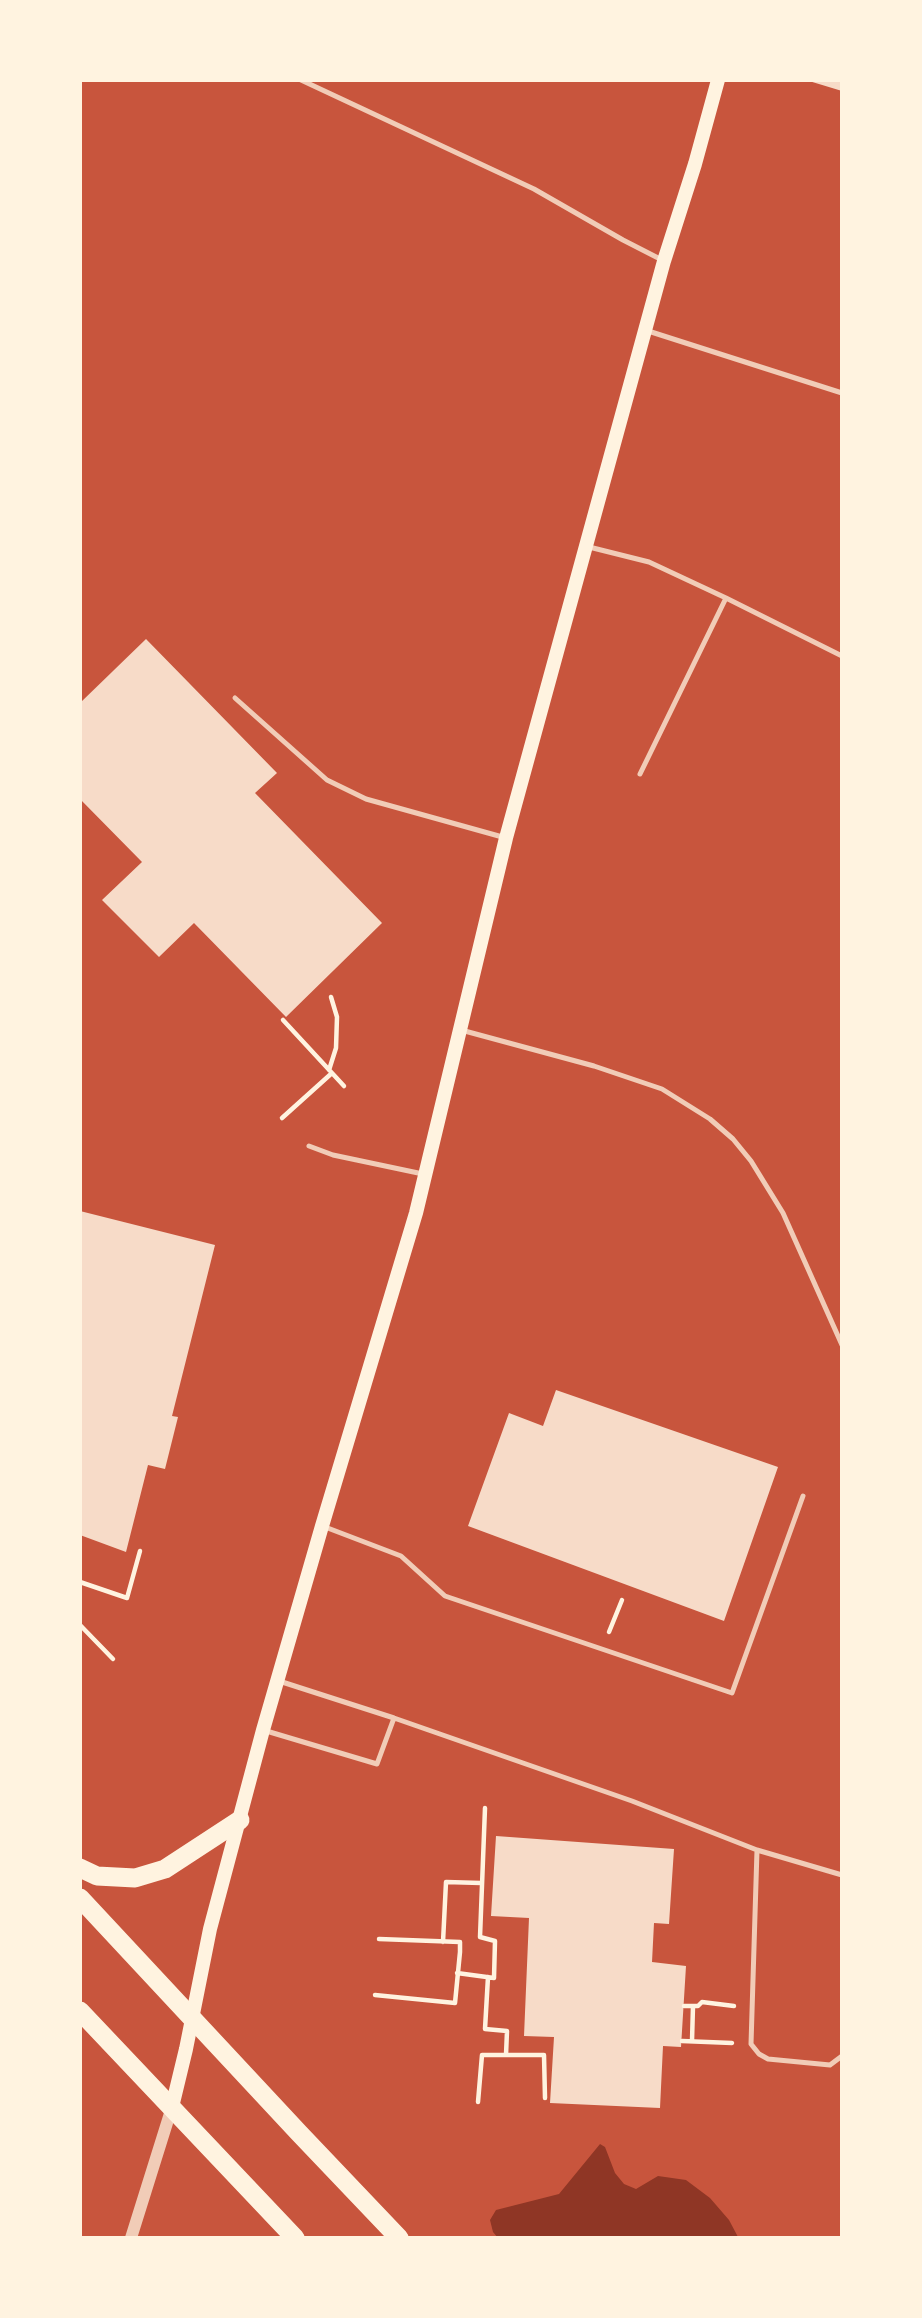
<!DOCTYPE html>
<html>
<head>
<meta charset="utf-8">
<style>
	body { margin:0 }
	#map { position:relative; width:922px; height:2318px; overflow:hidden; background:#c8553d; font-family:Overpass,sans-serif }
	canvas { display:block }
	.frame { position:absolute; inset:0; border:82px solid #fff3e0; pointer-events:none }
</style>
</head>
<body>
<div id="map">
<canvas width="922" height="2318"></canvas>
<div class="frame"></div>
</div>
<script>
const ctx = document.querySelector('canvas').getContext('2d');
ctx.lineJoin = 'round';
function paint(path, color) {
  ctx.fillStyle = color;
  ctx.fill(path, 'evenodd');
}
function shape(rows) {
  const path = new Path2D();
  for (const r of rows) {
    path.moveTo(r[0], r[1]);
    for (let i = 2; i < r.length; i += 2) path.lineTo(r[i], r[i + 1]);
  }
  return path;
}
function stroke(path, color, width, dash) {
  ctx.strokeStyle = color;
  ctx.lineWidth = width;
  ctx.lineCap = dash ? 'butt' : 'round';
  ctx.setLineDash(dash || []);
  ctx.stroke(path);
}
const water = shape([
	[600,2144,605,2147,615,2173,624,2184,636,2189,658,2176,686,2180,710,2198,729,2220,738,2237,498,2238,493,2232,490,2220,496,2210,559,2194]
]);
const building = shape([
	[809,80,842,80,842,91,809,81],
	[146,639,277,773,255,793,382,923,286,1017,194,923,159,957,102,900,142,862,80,799,80,703],
	[80,1211,215,1245,172,1416,178,1417,165,1469,148,1465,126,1552,80,1535],
	[556,1390,778,1467,724,1621,468,1526,509,1413,543,1426],
	[496,1836,674,1849,669,1924,654,1923,652,1962,686,1966,681,2047,663,2046,660,2108,550,2103,554,2037,524,2036,529,1918,491,1916]
]);
const path = shape([
	[283,1020,344,1086],
	[329,1070,336,1048,337,1017,331,997],
	[282,1118,332,1073],
	[80,1582,127,1598,140,1551],
	[80,1625,113,1659],
	[609,1632,622,1600],
	[443,1942,446,1882,481,1883],
	[457,1973,494,1978,495,1941,480,1937,485,1808],
	[488,1977,485,2029,507,2031,506,2055],
	[375,1995,455,2003,460,1952,460,1942,379,1939],
	[684,2006,698,2006,702,2002,734,2006],
	[682,2041,732,2043],
	[692,2041,693,2006],
	[478,2102,482,2055,544,2055,545,2098]
]);
const service = shape([
	[301,80,534,189,623,240,664,261],
	[645,330,842,393],
	[589,547,649,562,726,598,640,774],
	[726,598,842,656],
	[235,698,327,780,366,799,506,838],
	[461,1030,594,1066,662,1089,710,1119,733,1139,751,1161,783,1213,842,1345],
	[309,1146,333,1155,423,1174],
	[325,1527,401,1556,445,1596,732,1693,803,1496],
	[279,1681,394,1718,632,1801,757,1850,842,1875],
	[263,1730,377,1764,394,1718],
	[757,1850,751,2044,759,2054,768,2059,830,2065,842,2056]
]);
const tertiary = shape([
	[131,2238,172,2107]
]);
const secondary = shape([
	[172,2107,186,2049,210,1929,263,1730,322,1526,416,1213,506,838,664,261,695,164,718,80]
]);
const trunk = shape([
	[80,1868,97,1876,135,1878,165,1869,240,1820],
	[80,1898,299,2133,399,2238],
	[80,2011,295,2238]
]);
paint(water, '#8f3625');
paint(building, '#f7dbc8');
stroke(path, '#fff3e0', 4.5);
stroke(service, '#f1ccb7', 5);
stroke(tertiary, '#f1ccb7', 12);
stroke(secondary, '#fff3e0', 14);
stroke(trunk, '#fff3e0', 19);
</script>
</body>
</html>
